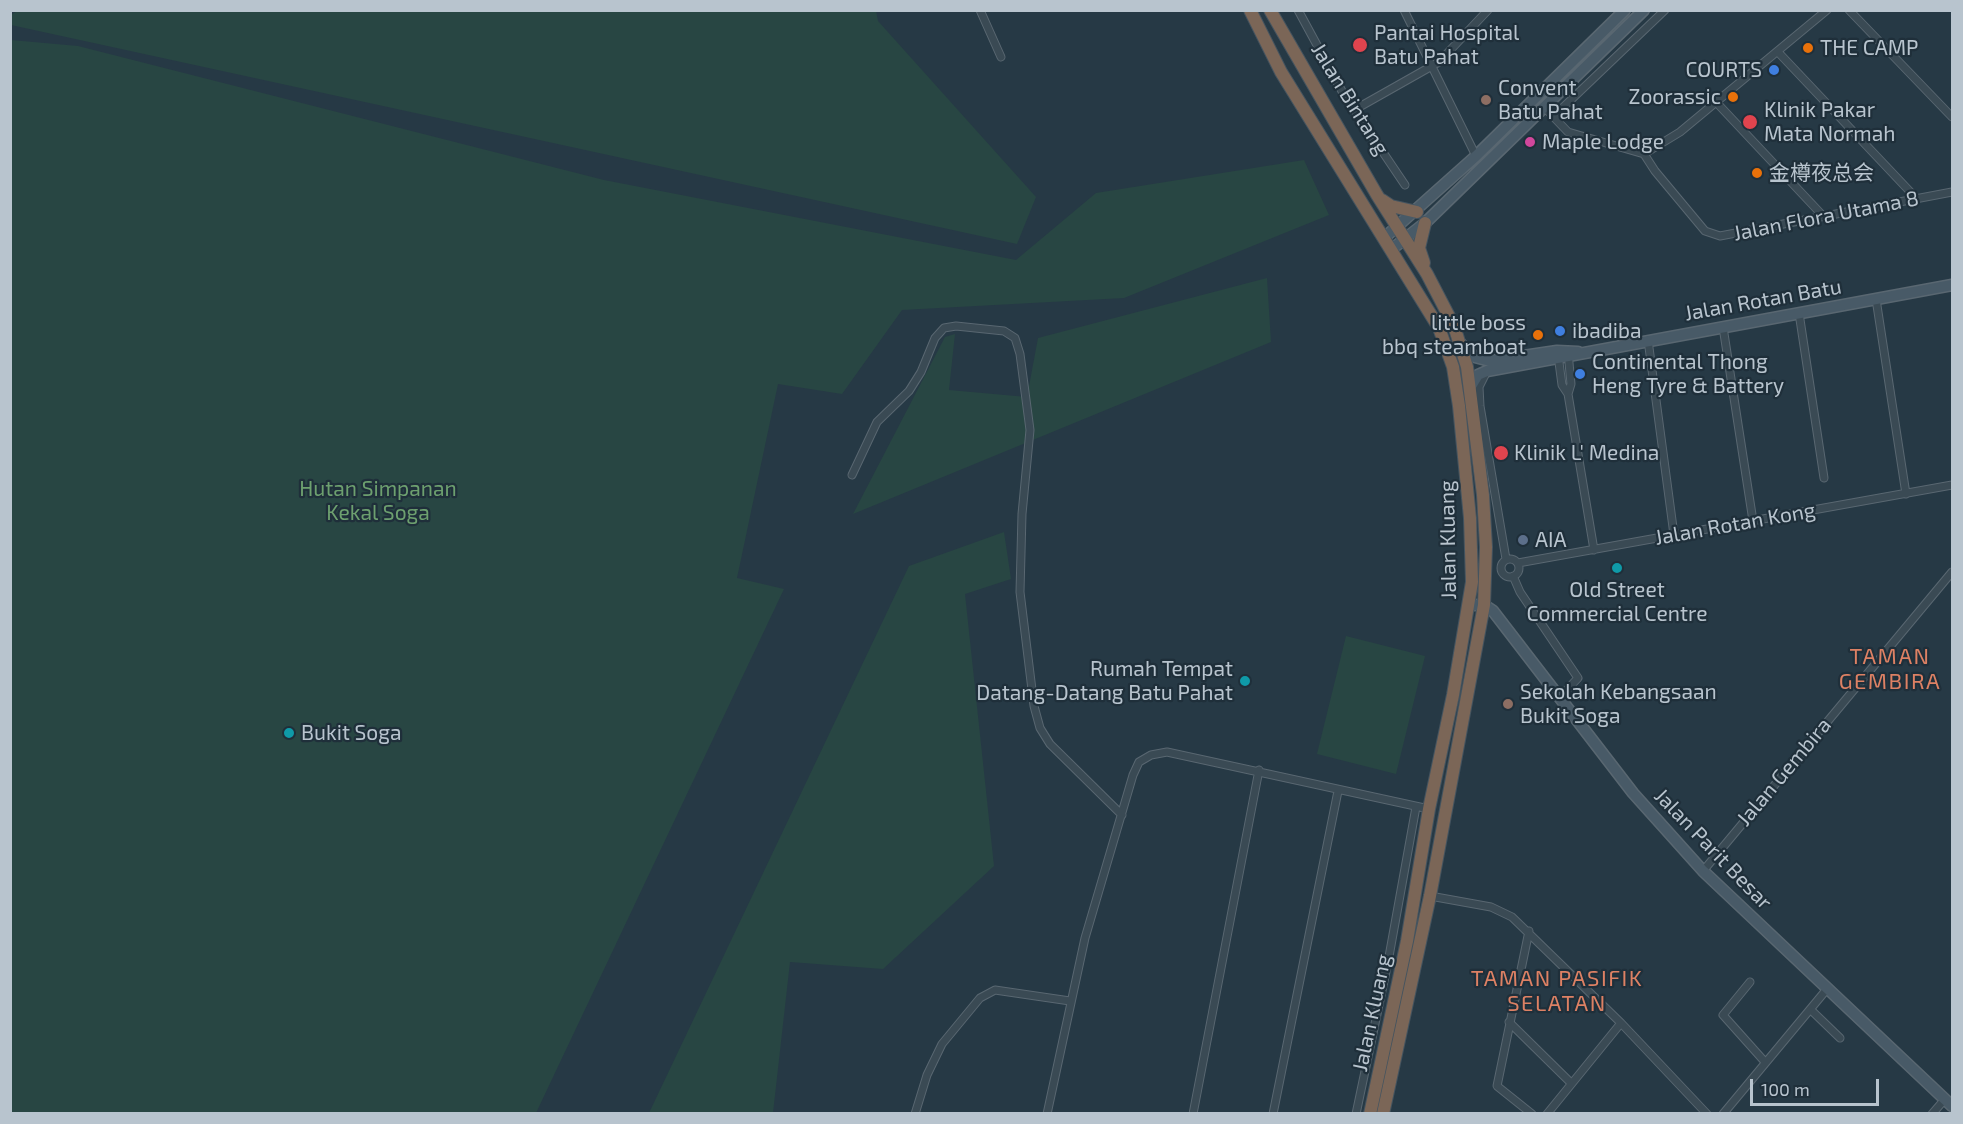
<!DOCTYPE html>
<html>
<head>
<meta charset="utf-8">
<style>
	body { margin:0 }
	#map { position:relative; width:1963px; height:1124px; overflow:hidden; background:#263945; font-family:"Exo 2",sans-serif }
	canvas { display:block }
	.frame { position:absolute; inset:0; border:12px solid #b8c4ce; pointer-events:none }
	.scale { position:absolute; left:1750px; top:1079px; width:129px; height:27px; box-sizing:border-box; border:3px solid #b8c4ce; border-top:0; padding-left:8px; font-size:18px; line-height:21px; white-space:nowrap; color:#b8c4ce; -webkit-text-stroke:4px #1f2f3a; paint-order:stroke }
</style>
</head>
<body>
<div id="map">
<canvas width="1963" height="1124"></canvas>
<div class="frame"></div>
<div class="scale">100 m</div>
</div>
<script>
const ctx = document.querySelector('canvas').getContext('2d');
ctx.lineJoin = 'round';
function paint(path, color) {
  ctx.fillStyle = color;
  ctx.fill(path, 'evenodd');
}
function shape(rows) {
  const path = new Path2D();
  for (const r of rows) {
    if (r.length === 3) {
      path.moveTo(r[0] + r[2], r[1]);
      path.arc(r[0], r[1], r[2], 0, 2 * Math.PI);
      continue;
    }
    path.moveTo(r[0], r[1]);
    for (let i = 2; i < r.length; i += 2) path.lineTo(r[i], r[i + 1]);
  }
  return path;
}
function stroke(path, color, width, dash) {
  ctx.strokeStyle = color;
  ctx.lineWidth = width;
  ctx.lineCap = dash ? 'butt' : 'round';
  ctx.setLineDash(dash || []);
  ctx.stroke(path);
}
function label(font, color, halo, rows, align = 'center') {
  ctx.font = font + ' "Exo 2","Noto Sans SC",sans-serif';
  ctx.lineWidth = 4.5;
  ctx.setLineDash([]);
  ctx.textBaseline = 'middle';
  ctx.strokeStyle = halo;
  ctx.fillStyle = color;
  for (const [text, x, y, turn = 0] of rows) {
    ctx.save();
    ctx.translate(x, y);
    ctx.rotate((+turn || 0) * Math.PI / 180);
    ctx.textAlign = isNaN(turn) ? turn : align;
    if (halo) ctx.strokeText(text, 0, 0);
    ctx.fillText(text, 0, 0);
    ctx.restore();
  }
}
const green = shape([
	[17,11,876,11,878,21,1036,197,1017,244,11,25,11,15],
	[11,40,78,46,604,180,1016,260,1096,193,1304,160,1329,215,1124,298,902,310,842,394,778,384,737,578,784,589,536,1113,11,1113],
	[1267,278,1271,342,853,514,945,337,955,334,949,390,1027,397,1038,338],
	[1004,532,1011,579,965,594,994,866,883,969,790,962,773,1113,649,1113,909,566],
	[1346,636,1425,656,1396,774,1317,754]
]);
const street = shape([
	[980,10,1001,57],
	[1298,10,1343,93,1405,185],
	[1404,10,1476,156],
	[1827,10,1680,132,1644,154,1655,171,1705,231,1720,236,1952,192],
	[1849,10,1952,117],
	[1778,52,1917,199],
	[1716,102,1824,217],
	[1544,107,1568,132,1644,154],
	[1354,110,1439,62,1488,10],
	[1553,117,1665,10],
	[1876,299,1906,494],
	[1799,313,1824,478],
	[1723,327,1753,521],
	[1648,340,1674,535],
	[1558,355,1562,385,1568,394,1594,550],
	[1487,371,1479,387,1480,406,1506,559],
	[1568,394,1571,384,1568,352],
	[852,475,877,422,909,391,921,372,935,338,944,328,956,326,1004,331,1015,338,1020,354,1030,430,1022,514,1020,592,1034,706,1040,728,1050,744,1122,815],
	[1510,568,9],
	[1518,563,1952,485],
	[1513,576,1520,592,1578,678,1561,696],
	[1703,871,1952,572],
	[1430,896,1491,907,1512,917,1621,1023,1707,1114],
	[1529,931,1497,1086,1532,1114],
	[1750,982,1723,1015,1765,1062],
	[1811,1010,1840,1038],
	[1509,1022,1571,1083],
	[915,1114,927,1075,942,1044,980,998,995,990,1070,1001],
	[1047,1114,1085,938,1133,775,1139,762,1151,755,1167,752,1429,809],
	[1193,1114,1259,770],
	[1273,1114,1338,791],
	[1356,1114,1388,962,1416,807],
	[1547,1114,1621,1023],
	[1723,1114,1827,989],
	[1932,1114,1945,1099]
]);
const secondary = shape([
	[1384,238,1476,156,1625,10],
	[1392,249,1425,223,1644,10],
	[1460,343,1475,357,1490,361,1557,351,1578,352],
	[1470,388,1478,375,1487,371,1952,285],
	[1469,605,1484,605,1493,611,1633,793,1703,871,1952,1106]
]);
const highway = shape([
	[1250,10,1281,72,1439,328,1453,367,1459,406,1470,518,1472,582,1453,695,1429,809,1407,941,1370,1114],
	[1270,10,1377,195,1427,274,1454,326,1467,367,1483,495,1486,547,1484,605,1430,896,1383,1114],
	[1382,200,1391,206,1417,212],
	[1424,263,1419,248,1425,223]
]);
const markers = [
	[1360,45,8,"#e0444e"],
	[1808,48,6,"#e8710a"],
	[1774,70,6,"#3f7fe0"],
	[1733,97,6,"#e8710a"],
	[1486,100,6,"#8d6e63"],
	[1750,122,8,"#e0444e"],
	[1530,142,6,"#d1479c"],
	[1757,173,6,"#e8710a"],
	[1560,331,6,"#3f7fe0"],
	[1538,335,6,"#e8710a"],
	[1580,374,6,"#3f7fe0"],
	[1501,453,8,"#e0444e"],
	[1523,540,6,"#5c6f8a"],
	[1617,568,6,"#0f9aa8"],
	[1245,681,6,"#0f9aa8"],
	[1508,704,6,"#8d6e63"],
	[289,733,6,"#0f9aa8"]
];
const poiNames = [
	["Pantai Hospital",1374,33],
	["Batu Pahat",1374,57],
	["THE CAMP",1820,48],
	["COURTS",1762,70,"right"],
	["Convent",1498,88],
	["Batu Pahat",1498,112],
	["Zoorassic",1721,97,"right"],
	["Klinik Pakar",1764,110],
	["Mata Normah",1764,134],
	["Maple Lodge",1542,142],
	["金樽夜总会",1769,173],
	["little boss",1526,323,"right"],
	["bbq steamboat",1526,347,"right"],
	["ibadiba",1572,331],
	["Continental Thong",1592,362],
	["Heng Tyre & Battery",1592,386],
	["Klinik L' Medina",1514,453],
	["AIA",1535,540],
	["Old Street",1617,590,"center"],
	["Commercial Centre",1617,614,"center"],
	["Rumah Tempat",1233,669,"right"],
	["Datang-Datang Batu Pahat",1233,693,"right"],
	["Sekolah Kebangsaan",1520,692],
	["Bukit Soga",1520,716],
	["Bukit Soga",301,733]
];
const streetNames = [
	["Jalan Bintang",1350,99,58],
	["Jalan Flora Utama 8",1826,216,-11],
	["Jalan Rotan Batu",1763,300,-10],
	["Jalan Rotan Kong",1735,524,-10],
	["Jalan Kluang",1448,540,-91],
	["Jalan Gembira",1784,772,-50],
	["Jalan Parit Besar",1713,849,46],
	["Jalan Kluang",1372,1013,-78]
];
const parkNames = [
	["Hutan Simpanan",378,489],
	["Kekal Soga",378,513]
];
const neighbourhoodNames = [
	["TAMAN",1890,657],
	["GEMBIRA",1890,682],
	["TAMAN PASIFIK",1557,979],
	["SELATAN",1557,1004]
];
paint(green, '#284643');
stroke(street, '#596771', 9);
stroke(secondary, '#596771', 13);
stroke(highway, '#45545f', 14);
stroke(street, '#3a4a54', 7);
stroke(secondary, '#485a67', 10);
stroke(highway, '#7b6657', 12);
for (const [x, y, r, color] of markers) {
  const dot = new Path2D();
  dot.arc(x, y, r, 0, 2 * Math.PI);
  ctx.fillStyle = color;
  ctx.fill(dot);
  stroke(dot, '#1f2f3a', 2);
}
label('21px', '#b8c4ce', '#1f2f3a', poiNames, 'left');
label('21px', '#b8c4ce', '#1f2f3a', streetNames);
label('21px', '#6da06f', '#1f2f3a', parkNames);
ctx.letterSpacing = '1.5px';
label('22px', '#dd8164', '#1f2f3a', neighbourhoodNames);
ctx.letterSpacing = '0px';
</script>
</body>
</html>
